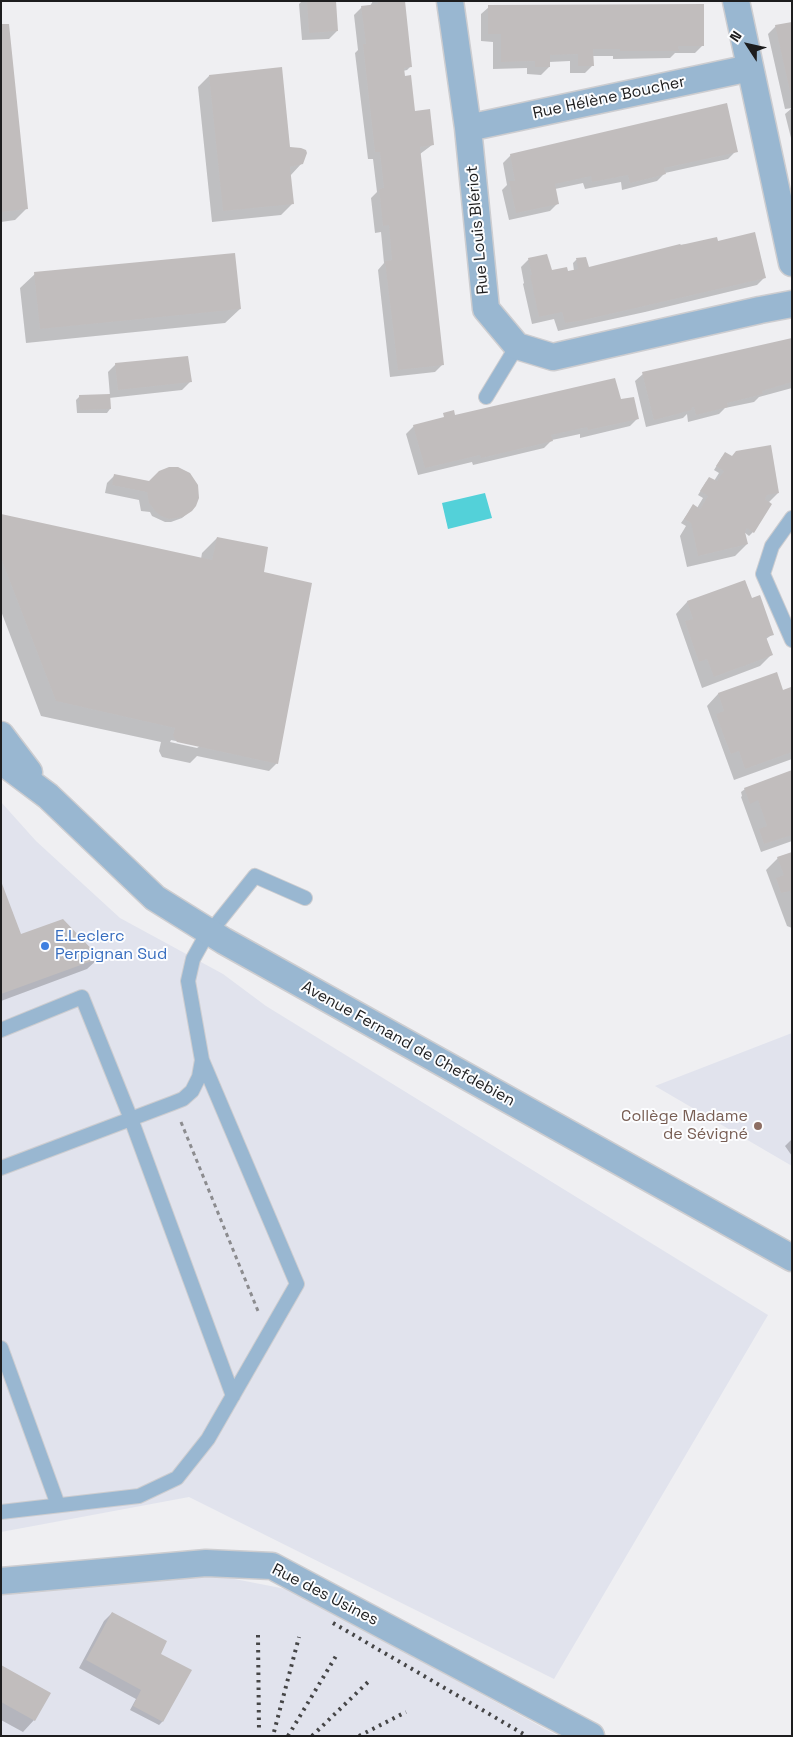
<!DOCTYPE html>
<html>
<head>
<meta charset="utf-8">
<style>
	body { margin:0 }
	#map { position:relative; width:793px; height:1737px; overflow:hidden; background:#efeff2; font-family:"Space Grotesk",sans-serif }
	canvas { display:block }
	.frame { position:absolute; inset:0; border:2px solid #1d1d1e; pointer-events:none }
	.north { position:absolute; left:723px; top:20px; width:50px; height:50px; -webkit-text-stroke:4px #fcfdff; paint-order:stroke; rotate:305deg; font-size:14px; font-weight:700; line-height:20px; text-align:center; color:#1d1d1e }
	.north::after { content:''; display:block; margin:auto; width:18px; height:22px; background:#1d1d1e; clip-path:polygon(50% 0,100% 100%,50% 72%,0 100%) }
</style>
</head>
<body>
<div id="map">
<canvas width="793" height="1737"></canvas>
<div class="frame"></div>
<div class="north">N</div>
</div>
<script>
const ctx = document.querySelector('canvas').getContext('2d');
ctx.lineJoin = 'round';
function paint(path, color) {
  ctx.fillStyle = color;
  ctx.fill(path, 'evenodd');
}
function shape(rows) {
  const path = new Path2D();
  for (const r of rows) {
    path.moveTo(r[0], r[1]);
    for (let i = 2; i < r.length; i += 2) path.lineTo(r[i], r[i + 1]);
  }
  return path;
}
function stroke(path, color, width, dash) {
  ctx.strokeStyle = color;
  ctx.lineWidth = width;
  ctx.lineCap = dash ? 'butt' : 'round';
  ctx.setLineDash(dash || []);
  ctx.stroke(path);
}
function label(font, color, halo, rows, align = 'center') {
  ctx.font = font + ' "Space Grotesk",sans-serif';
  ctx.lineWidth = 4;
  ctx.setLineDash([]);
  ctx.textBaseline = 'middle';
  ctx.strokeStyle = halo;
  ctx.fillStyle = color;
  for (const [text, x, y, turn = 0] of rows) {
    ctx.save();
    ctx.translate(x, y);
    ctx.rotate((+turn || 0) * Math.PI / 180);
    ctx.textAlign = isNaN(turn) ? turn : align;
    if (halo) ctx.strokeText(text, 0, 0);
    ctx.fillText(text, 0, 0);
    ctx.restore();
  }
}
const built = shape([
	[1,802,36,841,120,918,223,974,266,1006,768,1315,554,1679,189,1497,1,1532],
	[792,1033,792,1166,655,1086],
	[209,1574,291,1590,558,1736,1,1736,1,1595]
]);
const water = shape([
	[485,493,492,518,448,529,442,503]
]);
const shadow = shape([
	[302,1,335,1,337,31,329,39,302,40,299,4],
	[373,1,393,1,410,67,407,70,403,71,414,112,432,145,420,154,443,364,435,372,390,377,378,270,384,263,381,232,375,233,371,198,377,192,373,159,368,159,355,53,358,50,354,15,362,7,370,6],
	[489,7,703,45,695,53,675,53,670,58,613,59,613,56,592,56,593,65,585,73,570,73,570,61,549,62,549,67,541,75,527,74,527,68,493,69,493,42,481,41,481,14],
	[792,23,792,108,785,109,768,34,776,26],
	[1,26,26,209,15,220,1,222],
	[209,76,288,148,302,163,290,176,293,203,281,215,212,222,198,87],
	[792,108,792,142,785,114],
	[736,151,728,159,665,173,657,181,622,190,621,182,585,189,583,183,555,189,558,203,550,211,509,220,502,190,507,185,503,163,511,155],
	[718,242,765,277,757,285,645,312,558,331,554,319,532,324,523,284,524,283,521,267,529,259,551,272,567,273,574,271,573,263,576,260,585,258,588,268,679,245],
	[35,274,240,309,225,323,26,343,20,288],
	[792,339,792,388,759,397,754,402,725,408,719,414,688,422,687,414,683,418,646,427,635,381,643,374],
	[116,364,190,382,182,390,109,398,110,409,107,413,77,413,76,400,80,396,110,396,108,372],
	[620,400,638,418,630,426,580,438,580,434,552,440,544,448,473,465,472,462,418,475,406,434,414,426],
	[722,457,778,493,768,503,753,532,749,536,744,532,747,544,735,556,687,567,680,536,686,526,681,523,693,506,697,508,703,498,698,495,706,482,714,481,719,473,714,470],
	[189,474,197,485,195,505,182,518,171,522,165,522,152,516,150,512,141,511,139,500,105,493,107,483,115,475,149,483],
	[1,515,201,559,202,553,217,538,263,572,277,763,269,771,197,756,190,763,162,757,159,751,161,742,41,716,1,611],
	[171,740,200,746,197,748,170,742],
	[745,581,751,600,773,634,766,639,771,655,760,666,702,688,676,614,687,602],
	[776,674,783,692,792,692,792,759,734,780,707,706,718,694],
	[792,772,792,841,761,852,741,797,742,796,741,792,745,789],
	[792,853,792,928,787,926,766,870,778,858],
	[1,884,20,936,99,958,87,969,1,1001],
	[792,1139,792,1156,785,1146],
	[112,1613,159,1654,162,1722,159,1725,130,1710,136,1699,79,1668,104,1621],
	[1,1667,34,1720,23,1732,1,1720]
]);
const building = shape([
	[307,1,336,1,338,31,309,33],
	[378,1,405,1,412,67,404,68,405,76,411,75,415,111,430,109,434,145,420,147,444,365,398,370,385,261,392,260,389,225,383,226,379,189,384,188,380,152,375,152,363,44,366,44,361,6,378,4],
	[704,4,704,46,678,46,679,51,620,51,620,49,593,49,594,66,578,66,578,54,550,55,550,67,535,67,535,61,501,62,501,34,488,34,488,5],
	[792,22,792,95,791,96,775,25],
	[1,24,9,24,28,209,1,212],
	[282,67,290,147,301,148,306,150,307,153,303,164,290,167,294,204,223,211,209,75],
	[727,103,738,152,664,168,666,174,630,183,628,175,592,182,591,176,555,184,559,204,516,213,509,181,515,181,510,154],
	[755,232,766,278,579,321,565,323,562,312,539,317,530,275,532,275,528,258,547,254,552,270,567,267,568,271,578,269,576,258,586,257,589,267,680,244,681,245,717,237,718,241],
	[235,253,241,309,40,329,34,272],
	[792,338,792,382,762,391,763,394,727,403,728,407,696,415,694,407,691,408,692,410,654,420,642,372],
	[188,356,192,382,118,390,115,363],
	[615,378,621,399,634,397,639,419,588,430,587,427,551,435,553,441,481,458,480,455,425,468,413,425,444,417,443,413,454,410,455,415],
	[110,394,111,409,80,410,79,395],
	[771,445,779,493,767,495,765,499,772,504,754,533,747,528,745,532,748,544,698,556,691,523,684,519,693,504,700,509,708,496,700,491,709,477,717,481,724,471,716,466,725,452,732,456,736,451],
	[169,467,178,467,190,473,198,485,199,498,196,506,192,511,183,517,169,519,161,516,156,512,149,503,147,492,112,485,114,474,149,481,159,471],
	[1,514,212,560,217,537,268,547,264,572,312,583,278,764,177,742,173,736,175,728,56,701,1,558],
	[745,580,752,598,760,595,774,635,766,637,773,655,714,677,707,659,699,662,692,642,685,621,693,619,687,601],
	[777,672,783,690,791,687,792,689,792,752,745,769,739,751,731,754,723,734,716,714,724,711,718,693],
	[792,770,792,835,764,844,759,829,767,826,758,800,750,804,744,788],
	[792,852,792,896,791,896,790,891,781,893,776,878,784,875,777,857],
	[1,881,21,934,63,919,100,958,1,994],
	[112,1612,167,1641,161,1654,192,1670,163,1722,133,1706,141,1690,86,1660],
	[1,1665,51,1693,35,1721,1,1702]
]);
const path = shape([
	[181,1122,258,1311]
]);
const service = shape([
	[486,397,517,346],
	[792,518,772,546,763,574,792,640],
	[1,1030,82,997,131,1119,233,1396],
	[1,1168,173,1103,183,1099,192,1091,199,1077,202,1060,188,981,193,959,203,941,255,876,305,898],
	[1,1348,58,1505],
	[1,1512,139,1496,177,1478,208,1439,297,1284,202,1060]
]);
const minor = shape([
	[450,1,468,128,486,309,517,346,553,357,760,310,792,304],
	[736,1,792,263],
	[468,128,750,68],
	[1,735,29,772],
	[1,761,48,796,155,898,224,941,792,1258],
	[1,1581,206,1563,272,1566,591,1736]
]);
const rail = shape([
	[333,1623,527,1736],
	[258,1635,259,1732],
	[274,1732,299,1637],
	[288,1736,336,1656],
	[312,1736,368,1682],
	[359,1736,406,1712]
]);
const markers = [
	[45,946,5,"#3f7fe0"],
	[758,1126,5,"#8d6e63"]
];
const streetNames = [
	["Rue Hélène Boucher",609,98,-12],
	["Rue Louis Blériot",478,230,-95],
	["Avenue Fernand de Chefdebien",408,1044,29],
	["Rue des Usines",325,1595,27]
];
const shopNames = [
	["E.Leclerc",55,937],
	["Perpignan Sud",55,955]
];
const educationNames = [
	["Collège Madame",748,1117],
	["de Sévigné",748,1135]
];
paint(built, '#e1e3ed');
paint(water, '#53d1d9');
paint(shadow, '#0003');
paint(building, '#c1bdbd');
stroke(service, '#cdcdd0', 16);
stroke(minor, '#cdcdd0', 29);
stroke(path, '#8c8c8f', 3, [4, 4]);
stroke(service, '#99b7d1', 14);
stroke(minor, '#99b7d1', 26);
stroke(rail, '#454546', 4, [2.5, 5]);
for (const [x, y, r, color] of markers) {
  const dot = new Path2D();
  dot.arc(x, y, r, 0, 2 * Math.PI);
  ctx.fillStyle = color;
  ctx.fill(dot);
  stroke(dot, '#fcfdff', 2);
}
label('16px', '#1d1d1e', '#fcfdff', streetNames);
label('16px', '#366cbe', '#fcfdff', shopNames, 'left');
label('16px', '#785e54', '#fcfdff', educationNames, 'right');
</script>
</body>
</html>
